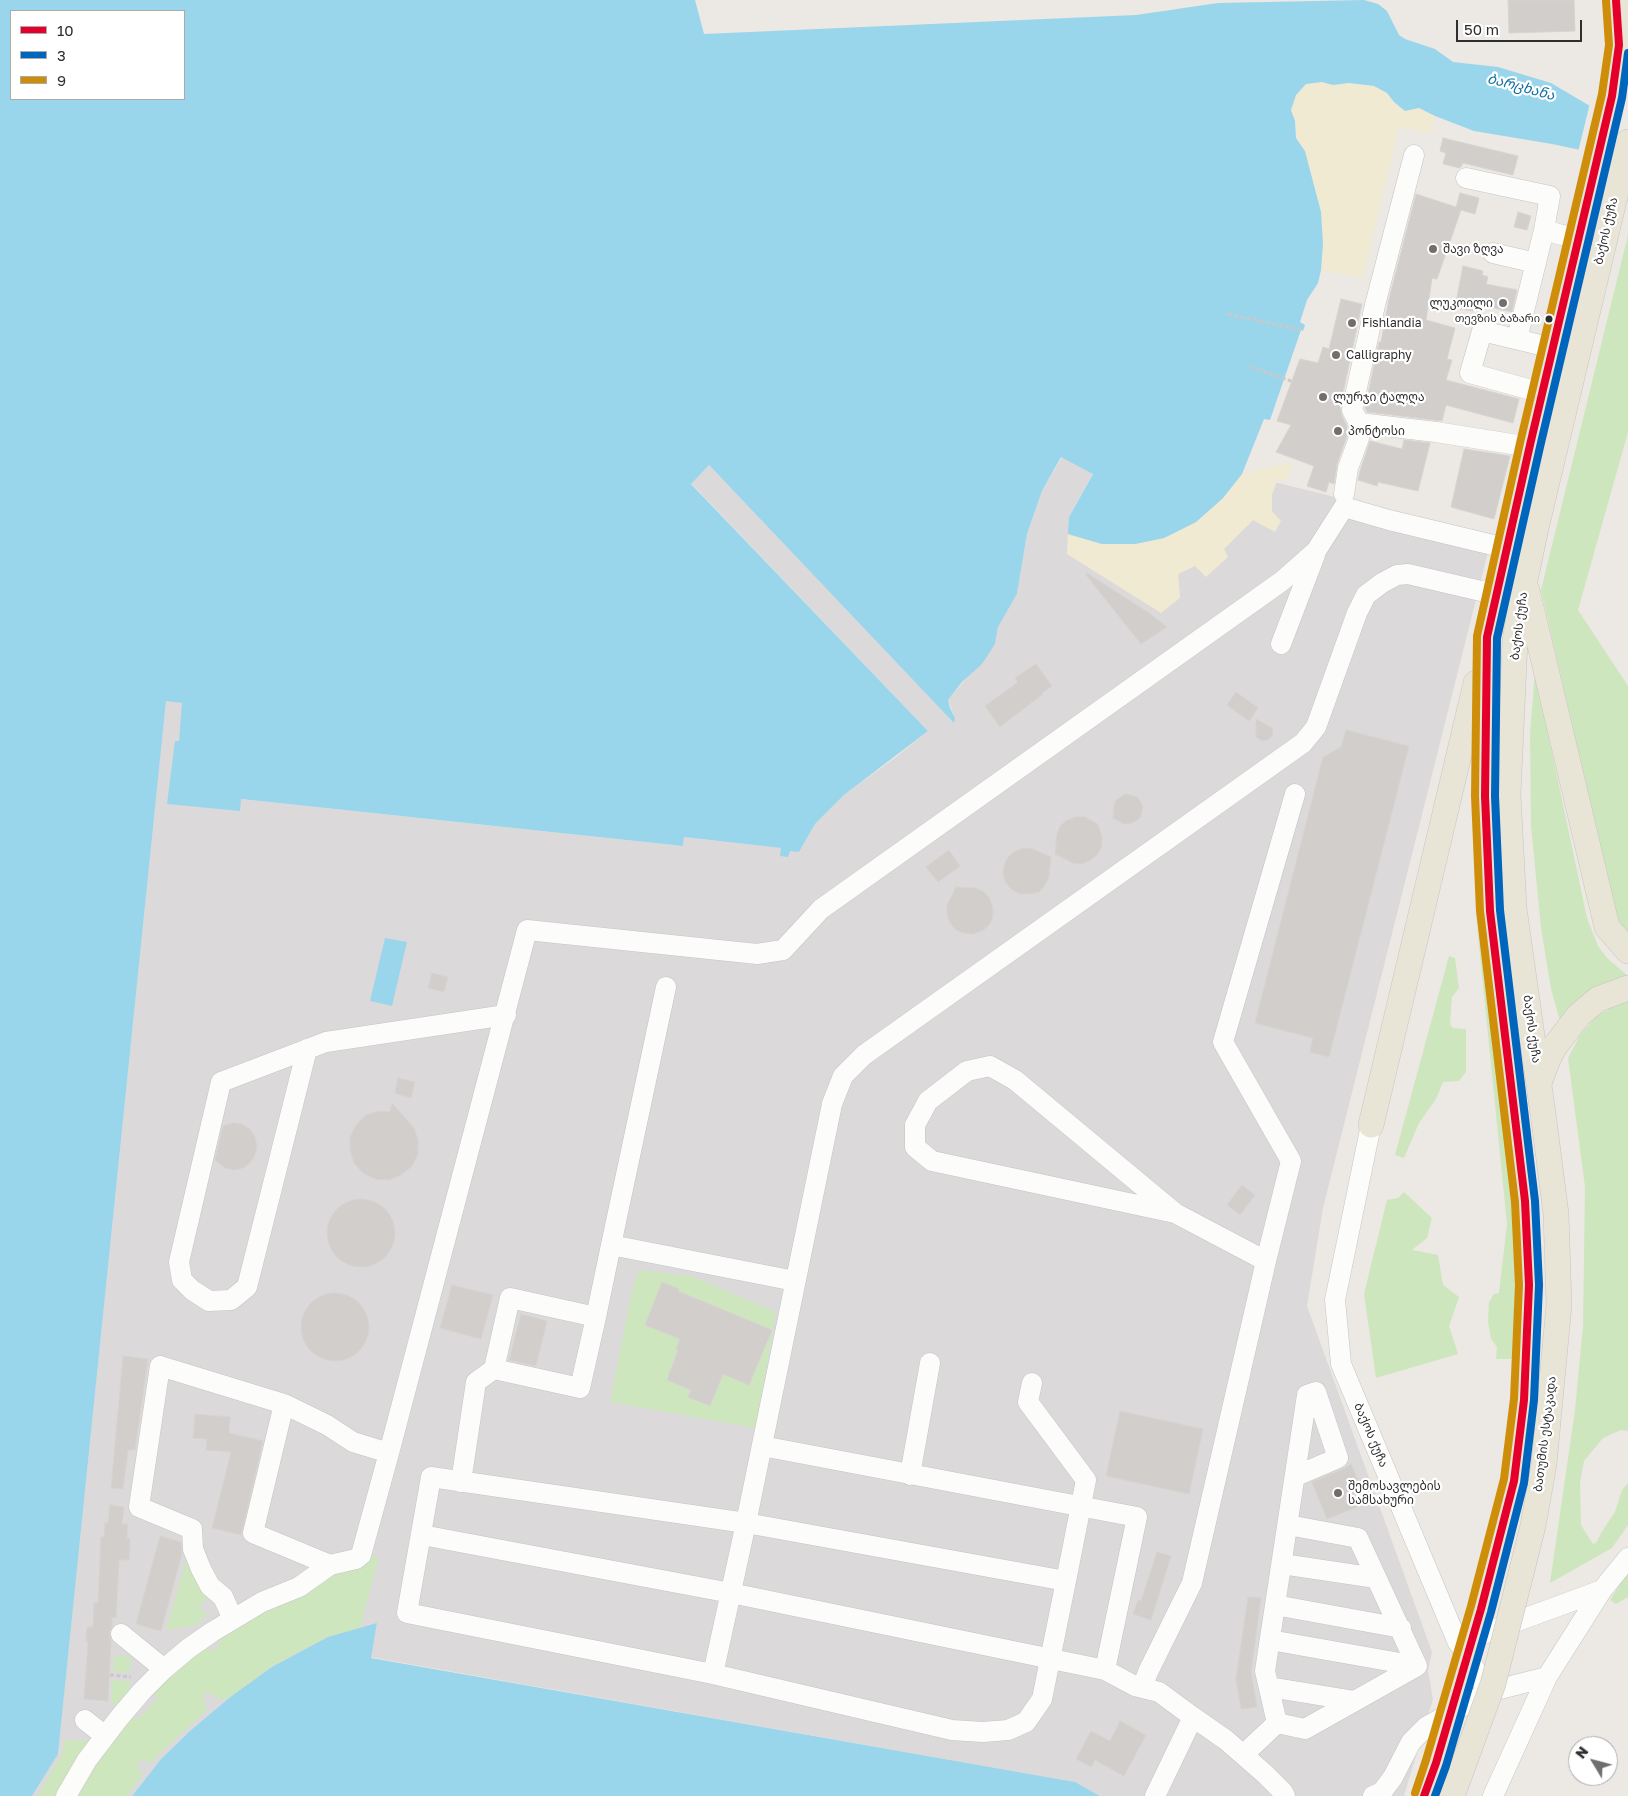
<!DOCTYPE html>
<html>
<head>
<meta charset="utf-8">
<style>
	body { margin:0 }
	#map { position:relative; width:1628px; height:1796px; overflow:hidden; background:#ece8e4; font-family:"Golos Text",sans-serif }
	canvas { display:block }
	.legend { position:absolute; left:10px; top:10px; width:175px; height:90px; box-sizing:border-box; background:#fff; border:1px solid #ababab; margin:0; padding:6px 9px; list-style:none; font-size:15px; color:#2e2e2e }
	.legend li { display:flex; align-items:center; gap:10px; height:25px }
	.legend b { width:25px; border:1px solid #ababab }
	.north { position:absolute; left:1568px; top:1736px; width:50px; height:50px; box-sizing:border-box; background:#fff; border:1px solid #ababab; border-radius:50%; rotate:307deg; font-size:14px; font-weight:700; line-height:20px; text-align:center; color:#2e2e2e }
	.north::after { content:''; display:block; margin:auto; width:18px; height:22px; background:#706f6e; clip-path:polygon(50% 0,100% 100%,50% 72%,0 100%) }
	.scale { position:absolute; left:1456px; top:20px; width:126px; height:22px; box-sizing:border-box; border:2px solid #2e2e2e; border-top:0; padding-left:6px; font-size:15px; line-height:18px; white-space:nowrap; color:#2e2e2e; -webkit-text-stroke:4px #fff; paint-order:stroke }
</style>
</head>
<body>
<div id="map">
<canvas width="1628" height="1796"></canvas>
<ul class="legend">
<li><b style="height:6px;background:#e4002b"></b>10</li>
<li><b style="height:6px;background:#0065bd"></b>3</li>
<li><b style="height:6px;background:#cf8e09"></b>9</li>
</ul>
<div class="north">N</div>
<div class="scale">50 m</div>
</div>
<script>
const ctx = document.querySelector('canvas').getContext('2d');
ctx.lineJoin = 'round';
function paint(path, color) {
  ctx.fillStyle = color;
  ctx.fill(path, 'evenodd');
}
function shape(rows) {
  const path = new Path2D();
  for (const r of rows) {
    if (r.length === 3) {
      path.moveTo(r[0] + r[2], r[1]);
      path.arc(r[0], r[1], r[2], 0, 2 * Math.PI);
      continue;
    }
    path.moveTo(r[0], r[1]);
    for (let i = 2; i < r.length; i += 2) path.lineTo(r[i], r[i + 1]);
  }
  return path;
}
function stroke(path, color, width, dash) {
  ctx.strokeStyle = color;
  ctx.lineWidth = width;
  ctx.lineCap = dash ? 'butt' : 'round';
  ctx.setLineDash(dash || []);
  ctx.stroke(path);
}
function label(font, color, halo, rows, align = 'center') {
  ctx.font = font + ' "Golos Text","Noto Sans Georgian",sans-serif';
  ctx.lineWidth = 4.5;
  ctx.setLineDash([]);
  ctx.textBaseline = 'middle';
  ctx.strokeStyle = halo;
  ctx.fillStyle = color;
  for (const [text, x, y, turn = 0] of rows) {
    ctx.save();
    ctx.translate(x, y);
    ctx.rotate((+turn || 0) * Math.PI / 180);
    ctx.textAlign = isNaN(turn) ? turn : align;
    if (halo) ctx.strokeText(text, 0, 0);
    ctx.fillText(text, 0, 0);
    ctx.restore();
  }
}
const industrial = shape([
	[1062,457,1093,473,1069,517,1223,498,1242,474,1492,536,1323,1208,1307,1306,1432,1652,1428,1671,1433,1699,1404,1796,1100,1796,1074,1782,370,1657,377,1624,229,1698,191,1730,161,1759,132,1796,32,1796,58,1753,166,700,183,703,179,742,175,741,239,811,241,799,683,846,684,837,782,848,799,852,815,824,844,795,896,757,928,731,691,483,709,465,954,722,955,718,948,700,995,644,998,627,1017,594,1027,534,1042,491]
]);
const green = shape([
	[1628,235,1628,432,1578,610,1628,686,1628,935,1616,916,1541,590],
	[1535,672,1587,918,1598,946,1607,958,1628,976,1560,1021,1551,989,1541,928,1531,826,1530,734],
	[1476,915,1515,1207,1517,1270,1514,1359,1496,1359,1497,1347,1491,1339,1488,1322,1489,1302,1494,1294,1499,1293,1507,1224],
	[1449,956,1455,958,1459,988,1452,997,1450,1024,1453,1028,1466,1029,1466,1072,1459,1081,1443,1082,1436,1099,1419,1123,1404,1158,1395,1155],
	[1628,999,1628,1431,1621,1430,1603,1438,1584,1461,1580,1482,1581,1525,1593,1544,1597,1542,1601,1533,1615,1512,1622,1490,1628,1483,1628,1525,1612,1548,1550,1583,1575,1410,1583,1326,1585,1187,1568,1058,1580,1035,1596,1017,1616,1004],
	[1404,1192,1432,1218,1427,1238,1412,1250,1438,1255,1443,1285,1459,1297,1449,1326,1458,1354,1376,1378,1364,1294,1387,1200,1398,1198],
	[639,1270,691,1276,776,1312,756,1428,610,1402,631,1295],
	[188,1554,190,1566,195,1580,209,1595,199,1608,207,1614,197,1625,166,1630],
	[367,1555,379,1557,360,1628,328,1637,272,1666,229,1698,219,1699,207,1692,203,1696,207,1710,157,1756,152,1763,140,1760,137,1765,142,1776,127,1796,74,1796,131,1713,138,1719,158,1698,150,1691,201,1642,211,1652,220,1644,213,1633],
	[1628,1572,1628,1597,1616,1604,1610,1600],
	[114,1656,131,1656,130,1672,113,1671],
	[112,1680,130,1681,130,1691,123,1700,117,1704,111,1704],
	[64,1740,89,1741,88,1745,59,1796,37,1796,62,1754]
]);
const sand = shape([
	[1322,82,1333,85,1349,83,1374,86,1387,93,1394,102,1419,108,1435,116,1431,134,1399,127,1363,278,1321,270,1323,244,1305,151,1296,138,1295,121,1291,110,1296,95,1306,84],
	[1294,462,1286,481,1278,479,1272,495,1272,511,1281,521,1275,532,1253,520,1224,549,1228,557,1206,577,1195,566,1178,574,1180,598,1161,613,1067,554,1068,534,1102,544,1135,544,1164,538,1196,522,1223,498,1242,474]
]);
const water = shape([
	[0,0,695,0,704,34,1136,15,1218,3,1364,0,1378,4,1387,11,1399,35,1405,39,1435,49,1453,62,1498,67,1551,83,1590,106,1628,160,1552,144,1474,131,1435,116,1419,108,1405,111,1394,102,1387,93,1374,86,1349,83,1333,85,1322,82,1306,84,1296,95,1291,110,1295,121,1296,138,1305,151,1321,212,1323,244,1321,270,1318,283,1307,300,1300,322,1305,325,1303,331,1301,330,1270,420,1264,419,1242,474,1223,498,1196,522,1164,538,1135,544,1102,544,1068,534,1069,517,1093,474,1061,457,1042,491,1027,534,1017,594,998,627,995,644,982,664,962,682,948,700,950,708,955,718,954,723,709,465,691,484,928,731,844,795,815,824,799,852,790,851,788,857,780,856,781,848,684,837,683,846,241,799,240,811,167,804,175,741,179,741,182,703,166,701,58,1754,32,1796,0,1796],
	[11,11,184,11,184,99,11,99],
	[385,938,407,942,392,1006,370,1001],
	[377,1623,371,1658,1075,1782,1100,1796,132,1796,161,1759,191,1730,229,1698,272,1667,328,1637]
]);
const pier = shape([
	[1590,103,1628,118,1628,163,1578,152]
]);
const building = shape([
	[1508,0,1574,0,1575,31,1509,33,1508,0],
	[1443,138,1518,156,1513,175,1463,163,1460,168,1443,164,1446,153,1440,151,1443,138],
	[1460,193,1479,198,1475,214,1461,210,1437,279,1432,278,1426,320,1455,328,1447,359,1452,360,1446,380,1519,399,1513,423,1446,405,1442,421,1367,412,1365,408,1379,342,1381,342,1389,299,1416,194,1456,207,1460,193],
	[1518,212,1531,216,1527,230,1514,227,1518,212],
	[1463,266,1483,271,1482,275,1488,277,1486,284,1517,290,1512,312,1481,305,1480,308,1473,307,1473,311,1455,308,1463,266],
	[1341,299,1362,304,1340,407,1342,416,1347,426,1347,436,1337,464,1334,484,1329,482,1326,492,1307,486,1314,466,1276,452,1291,425,1277,421,1300,359,1318,363,1323,347,1329,349,1341,299],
	[1404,440,1430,443,1418,491,1378,482,1377,486,1358,480,1360,471,1370,441,1402,449,1404,440],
	[1464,449,1510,456,1494,519,1451,507,1464,449],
	[1087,573,1149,613,1167,627,1141,644,1086,575,1087,573],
	[1036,664,1052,686,1042,693,1043,694,1000,727,985,706,1018,682,1015,678,1036,664],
	[1236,692,1258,708,1249,721,1227,705,1236,692],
	[1256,719,1272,728,1273,735,1268,740,1262,741,1256,737,1256,719],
	[1346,730,1409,746,1329,1057,1310,1052,1313,1038,1255,1023,1323,757,1341,747,1346,730],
	[1126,794,1137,797,1141,802,1143,807,1140,818,1130,824,1124,824,1113,818,1114,806,1116,800,1126,794],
	[1076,817,1085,817,1098,824,1102,837,1102,846,1098,854,1091,860,1082,864,1073,863,1055,854,1057,834,1060,826,1067,820,1076,817],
	[1024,848,1033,849,1051,857,1049,877,1045,885,1039,892,1030,894,1021,894,1012,890,1006,883,1003,875,1004,865,1008,857,1015,851,1024,848],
	[949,850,960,866,938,882,926,867,949,850],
	[956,887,976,888,984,892,990,899,993,908,993,917,989,925,982,931,973,934,964,933,956,930,950,923,947,914,947,905,956,887],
	[432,973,448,977,444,992,428,988,432,973],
	[398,1078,415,1082,411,1098,395,1093,398,1078],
	[392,1103,414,1128,418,1140,418,1154,412,1166,401,1175,389,1180,375,1179,363,1173,354,1163,350,1150,350,1137,356,1125,366,1115,379,1111,390,1112,392,1103],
	[233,1123,242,1124,250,1129,255,1137,257,1146,255,1155,250,1163,243,1168,234,1170,225,1168,215,1160,223,1126,233,1123],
	[1242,1185,1255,1195,1240,1215,1227,1205,1242,1185],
	[361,1233,34],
	[662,1282,679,1289,678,1291,772,1330,749,1385,723,1374,710,1406,688,1397,691,1390,667,1380,678,1350,676,1349,680,1339,645,1325,662,1282],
	[452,1285,493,1295,481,1339,440,1328,452,1285],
	[335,1327,34],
	[521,1314,547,1321,536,1366,509,1360,521,1314],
	[123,1356,148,1359,135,1450,128,1450,123,1489,111,1488,123,1356],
	[1120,1411,1203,1429,1189,1494,1106,1476,1120,1411],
	[195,1414,230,1417,229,1433,263,1441,241,1535,212,1528,231,1452,206,1450,207,1439,193,1438,195,1414],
	[1351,1464,1367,1503,1327,1519,1312,1482,1343,1469,1351,1464],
	[110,1505,124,1507,122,1524,128,1524,127,1538,130,1539,129,1560,119,1560,116,1618,112,1617,112,1627,109,1633,111,1640,108,1701,84,1699,88,1642,86,1641,87,1627,93,1627,94,1603,98,1603,101,1537,104,1537,105,1523,108,1523,110,1505],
	[160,1536,181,1542,182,1554,161,1631,136,1624,160,1536],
	[1157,1552,1171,1556,1151,1620,1133,1614,1138,1600,1141,1601,1157,1552],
	[1248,1597,1261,1598,1251,1672,1257,1707,1241,1709,1236,1679,1248,1597],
	[1120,1721,1146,1735,1124,1776,1095,1760,1091,1767,1076,1759,1091,1731,1110,1741,1120,1721]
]);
const path = shape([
	[1228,314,1301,330],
	[1251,367,1291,381],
	[110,1675,131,1677]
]);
const minor = shape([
	[1466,178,1550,196,1544,230],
	[1493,253,1536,263],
	[1517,339,1544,230,1562,235,1578,237],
	[1542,393,1470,373,1482,331,1553,348],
	[1359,423,1352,410,1375,305,1414,155],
	[1344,494,1348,468,1359,438,1359,423,1436,432,1518,445,1530,445],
	[1281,644,1315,555],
	[307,1049,247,1287,231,1300,209,1301,192,1290,182,1280,179,1262,221,1082,326,1042,506,1015],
	[1371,1125,1335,1300,1341,1364,1458,1643,1602,1590,1628,1558],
	[611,1245,666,987],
	[1266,1261,1291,1161,1223,1042,1295,794],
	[596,1317,611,1245,795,1281],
	[1032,1383,1028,1402,1086,1480,1066,1581],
	[284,1404,253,1533,330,1565],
	[762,1446,1137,1517,1105,1670],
	[910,1475,930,1363],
	[431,1477,746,1523,1066,1581,1042,1699,1026,1722,1008,1730,983,1732,952,1730,713,1674,407,1613,431,1477],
	[461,1482,476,1382,494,1369,510,1298,596,1317,580,1388,494,1369],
	[422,1535,731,1593,1105,1670,1135,1686,1159,1692,1193,1717,1155,1796],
	[1282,1564,1376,1578],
	[1275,1605,1401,1628],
	[233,1619,223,1597,210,1586,201,1569,193,1549,192,1529,139,1507,160,1366,284,1404,327,1425,353,1442,389,1453],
	[121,1634,164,1669],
	[1270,1640,1417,1666],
	[1462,1649,1472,1664,1488,1692],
	[713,1674,746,1523,832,1104,843,1076,864,1055,1303,743,1316,727,1357,613,1366,595,1382,583,1397,575,1408,574,1481,591,1498,588],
	[1269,1687,1355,1701],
	[1142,1688,1148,1672,1192,1583,1266,1261,1175,1213,932,1161,915,1147,915,1125,928,1101,967,1071,990,1066,1015,1080,1175,1213],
	[1193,1717,1226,1740,1265,1774,1282,1791,1285,1796],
	[85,1720,105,1736],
	[1277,1723,1305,1729,1417,1666,1358,1538,1288,1525],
	[1243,1755,1277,1723,1265,1671,1307,1395,1316,1392,1338,1458,1296,1476],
	[66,1796,87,1760,119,1718,142,1691,164,1669,189,1648,212,1632,262,1602,299,1587,330,1565,356,1559,361,1555,389,1453,527,930,757,954,783,950,821,909,1282,581,1316,551,1344,507,1389,520,1493,545,1506,550],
	[1373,1796,1382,1792,1393,1777,1411,1742,1426,1727,1488,1692,1547,1677],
	[1493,1796,1547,1677,1602,1590]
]);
const major = shape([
	[1527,590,1607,927,1628,951],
	[1539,1083,1549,1057,1555,1046,1579,1015,1598,999,1628,988],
	[1544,1121,1514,908,1508,795,1515,641,1525,580,1536,528,1628,142],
	[1371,1125,1476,683],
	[1517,1126,1490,911,1485,796,1487,637,1530,445,1612,96,1619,45,1616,0]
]);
const majorBridge = shape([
	[1424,1796,1436,1763,1481,1609,1514,1481,1524,1400,1529,1285,1525,1201,1517,1126],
	[1452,1796,1493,1684,1533,1526,1544,1464,1559,1305,1556,1214,1544,1121]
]);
const bus1 = shape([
	[1424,1796,1436,1763,1481,1609,1514,1481,1524,1400,1529,1285,1525,1201,1490,911,1485,796,1487,637,1530,445,1612,96,1619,45,1616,0]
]);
const bus2 = shape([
	[1435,1796,1446,1766,1491,1612,1524,1483,1534,1400,1539,1285,1535,1201,1500,910,1495,796,1497,638,1540,447,1622,98,1628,53]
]);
const bus3 = shape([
	[1415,1793,1426,1760,1471,1606,1504,1479,1514,1399,1519,1285,1515,1202,1480,911,1475,796,1477,636,1520,443,1602,94,1609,45,1606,1]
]);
const markers = [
	[1433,249,5,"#706f6e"],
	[1503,303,5,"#706f6e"],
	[1549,319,4.5,"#2e2e2e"],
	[1352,323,5,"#706f6e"],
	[1336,355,5,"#706f6e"],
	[1323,397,5,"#706f6e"],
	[1338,431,5,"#706f6e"],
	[1338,1493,5,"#706f6e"]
];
const busNames = [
	["თევზის ბაზარი",1540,319]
];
const streetNames = [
	["ბაქოს ქუჩა",1606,231,-77],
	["ბაქოს ქუჩა",1519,626,-83],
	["ბაქოს ქუჩა",1532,1029,82],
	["ბათუმის ესტაკადა",1545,1434,-83],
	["ბაქოს ქუჩა",1371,1435,67]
];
const poiNames = [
	["შავი ზღვა",1443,249],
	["ლუკოილი",1493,303,"right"],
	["Fishlandia",1362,323],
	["Calligraphy",1346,355],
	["ლურჯი ტალღა",1333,397],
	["პონტოსი",1348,431],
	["შემოსავლების",1348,1486],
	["სამსახური",1348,1500]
];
const waterNames = [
	["ბარცხანა",1521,87,15]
];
paint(industrial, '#dcd9db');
paint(green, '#cee6be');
paint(sand, '#f0ead3');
paint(water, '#99d6ec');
paint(pier, '#ece8e4');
paint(building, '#d1cecb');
stroke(building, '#d7d4d0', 1);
stroke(minor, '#c5c4c5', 21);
stroke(major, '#c6c5c4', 26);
stroke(path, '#c9c9c8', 3, [4, 2.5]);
stroke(minor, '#fcfcfb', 20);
stroke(major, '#e8e4d6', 25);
stroke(majorBridge, '#c6c5c4', 26, []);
stroke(majorBridge, '#e8e4d6', 25);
stroke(bus1, '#e4002b', 8);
stroke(bus2, '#0065bd', 8);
stroke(bus3, '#cf8e09', 8);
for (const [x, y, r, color] of markers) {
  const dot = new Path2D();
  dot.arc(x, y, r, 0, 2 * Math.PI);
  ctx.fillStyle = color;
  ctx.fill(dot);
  stroke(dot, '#fff', 2);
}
label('11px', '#2e2e2e', '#fff', busNames, 'right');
label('12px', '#2e2e2e', '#fff', streetNames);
label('12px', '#2e2e2e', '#fff', poiNames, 'left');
label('italic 14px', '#0d6fa3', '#fff', waterNames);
</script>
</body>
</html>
